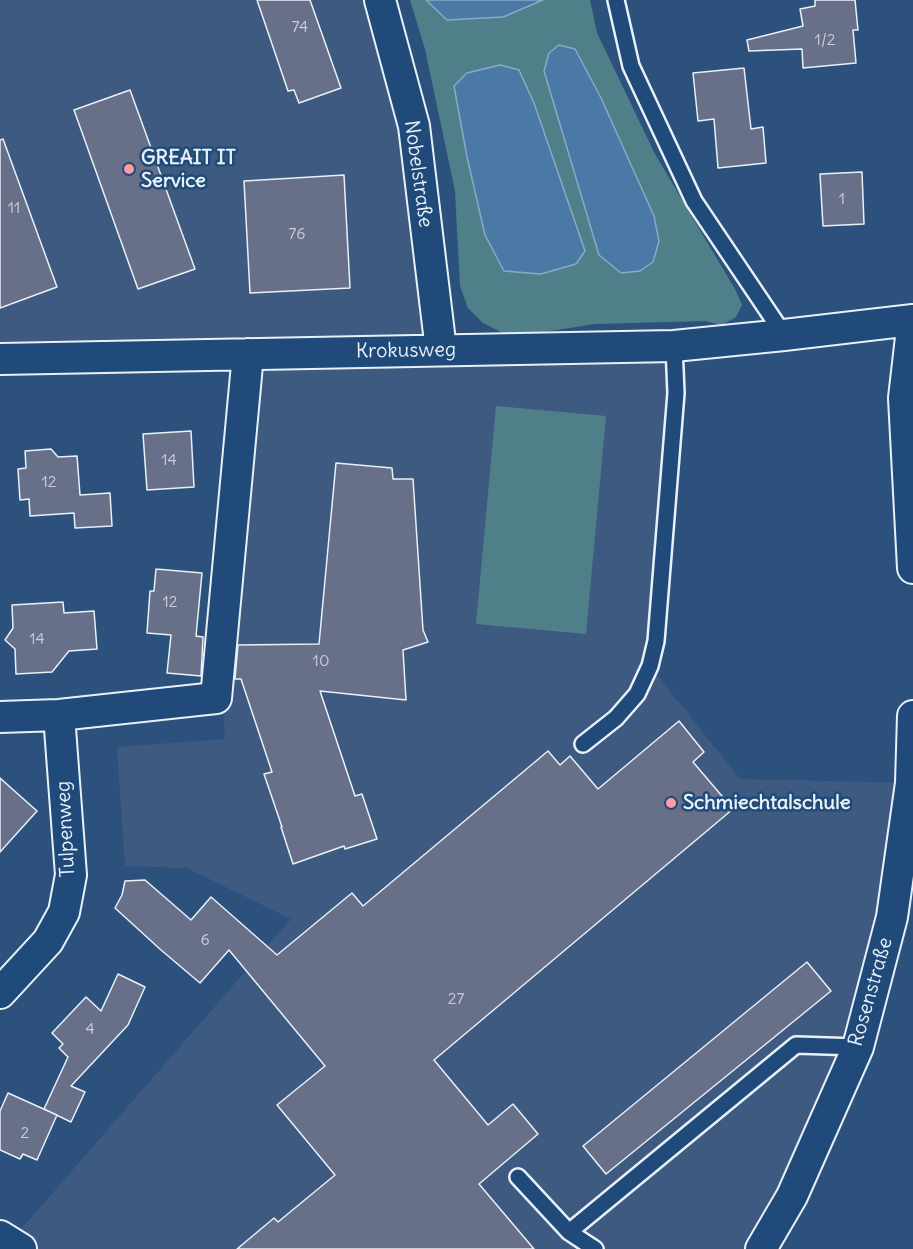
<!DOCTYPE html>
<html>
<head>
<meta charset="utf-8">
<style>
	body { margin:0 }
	canvas { display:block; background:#2d517d }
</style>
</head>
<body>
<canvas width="913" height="1249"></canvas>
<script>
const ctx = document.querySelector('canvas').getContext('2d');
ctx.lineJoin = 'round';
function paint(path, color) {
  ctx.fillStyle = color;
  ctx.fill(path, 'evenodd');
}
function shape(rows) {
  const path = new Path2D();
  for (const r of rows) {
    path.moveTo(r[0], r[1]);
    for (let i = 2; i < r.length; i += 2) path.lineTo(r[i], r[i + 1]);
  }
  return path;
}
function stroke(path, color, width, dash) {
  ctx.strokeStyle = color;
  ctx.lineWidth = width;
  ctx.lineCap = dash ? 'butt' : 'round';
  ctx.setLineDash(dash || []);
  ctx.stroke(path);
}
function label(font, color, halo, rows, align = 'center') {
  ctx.font = font + ' Delius,sans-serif';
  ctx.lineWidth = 5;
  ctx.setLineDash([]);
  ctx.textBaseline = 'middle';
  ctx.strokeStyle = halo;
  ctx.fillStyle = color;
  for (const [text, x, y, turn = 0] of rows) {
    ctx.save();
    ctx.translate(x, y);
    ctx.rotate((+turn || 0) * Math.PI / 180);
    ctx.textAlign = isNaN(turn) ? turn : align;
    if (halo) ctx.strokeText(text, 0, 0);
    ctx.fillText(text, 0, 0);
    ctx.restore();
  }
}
const built = shape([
	[0,0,380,0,441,350,674,346,650,666,740,779,911,783,858,1047,761,1249,21,1249,10,1242,291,919,187,868,125,866,117,747,225,739,223,708,257,354,0,359]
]);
const green = shape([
	[410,0,590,0,597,33,655,154,736,291,742,305,736,317,722,325,705,321,595,324,531,334,505,334,483,323,468,308,460,286,455,191,425,49],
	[496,406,606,416,586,634,476,624]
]);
const water = shape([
	[426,0,543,0,503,17,447,20,426,0],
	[559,45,575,49,601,98,654,216,659,241,653,262,640,271,621,273,599,255,544,71,549,53,559,45],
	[500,65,519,70,534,103,585,251,576,264,541,274,504,271,485,235,467,157,454,86,467,73,500,65]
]);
const building = shape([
	[257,0,310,0,341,88,299,103,294,90,288,91,257,0],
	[815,0,855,0,858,30,853,30,856,63,803,68,802,49,749,51,747,40,803,26,800,9,815,6,815,0],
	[744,68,751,129,763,127,766,163,718,168,714,119,698,121,693,73,744,68],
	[130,90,195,269,138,289,74,110,130,90],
	[3,139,57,287,0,308,0,140,3,139],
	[862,172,864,224,823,226,820,174,862,172],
	[344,175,350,288,250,293,244,181,344,175],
	[191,431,194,487,147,490,143,434,191,431],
	[51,449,58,457,77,456,80,495,110,493,112,526,75,528,74,513,30,516,29,499,20,500,18,469,26,468,25,451,51,449],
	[336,463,392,468,393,479,413,479,423,630,428,642,403,650,406,700,320,691,355,796,362,794,377,839,345,849,344,846,293,864,281,827,282,827,264,774,272,772,241,679,235,679,238,645,319,644,336,463],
	[156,569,202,573,196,636,203,637,201,676,167,673,171,635,147,633,150,591,154,591,156,569],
	[63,602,64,613,94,611,97,649,69,651,52,672,16,674,15,649,5,640,13,628,12,605,63,602],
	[679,721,704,752,693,762,733,809,434,1060,488,1125,513,1104,538,1134,479,1184,534,1249,237,1249,274,1218,278,1222,335,1175,277,1105,325,1066,229,950,200,983,161,950,115,908,122,895,125,881,145,880,191,920,211,897,277,955,352,893,363,906,548,751,560,765,570,756,598,789,679,721],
	[0,778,37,811,0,852,0,778],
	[807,962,831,991,606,1174,583,1146,807,962],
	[118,974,145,987,128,1025,71,1086,85,1092,71,1122,44,1109,68,1057,59,1048,63,1044,52,1033,86,997,101,1011,118,974],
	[8,1093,57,1115,37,1160,23,1154,20,1159,0,1150,0,1111,8,1093]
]);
const service = shape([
	[616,0,631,66,694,201,784,335],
	[583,744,616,718,637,694,650,666,656,641,676,393,674,346],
	[518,1177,569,1232,595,1249],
	[569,1232,796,1045,858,1047]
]);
const minor = shape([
	[380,0,414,126,441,350],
	[913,320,904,398,913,568],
	[0,359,674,346,784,335,913,320],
	[0,717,59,715,216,698,248,354],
	[0,993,48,941,64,912,71,875,59,715],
	[0,1236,21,1249],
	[761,1249,792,1196,858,1047,892,917,911,783,913,716]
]);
const markers = [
	[129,169,6,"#ff9aa2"],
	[671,803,6,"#ff9aa2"]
];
const numberNames = [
	["74",300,27],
	["1/2",825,40],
	["1",842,199],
	["11",14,208],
	["76",297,234],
	["14",169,460],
	["12",49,482],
	["12",170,602],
	["14",37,639],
	["10",321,661],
	["6",205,940],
	["27",456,999],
	["4",90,1029],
	["2",25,1133]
];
const poiNames = [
	["GREAIT IT",141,158],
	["Service",141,181],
	["Schmiechtalschule",683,803]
];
const streetNames = [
	["Nobelstraße",418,174,82],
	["Krokusweg",406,351,-1],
	["Tulpenweg",66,829,-93],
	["Rosenstraße",871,992,-74]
];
paint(built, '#3e5a81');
paint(green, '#4f808a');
paint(water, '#4a79a6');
stroke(water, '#89a9c7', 1.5);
paint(building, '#676f89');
stroke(building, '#e8f1f8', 1.5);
stroke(service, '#e8f1f8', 20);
stroke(minor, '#e8f1f8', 34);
stroke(service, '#1f4a7a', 15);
stroke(minor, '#1f4a7a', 30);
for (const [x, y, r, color] of markers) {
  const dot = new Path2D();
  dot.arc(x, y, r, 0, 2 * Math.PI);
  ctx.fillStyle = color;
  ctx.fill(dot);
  stroke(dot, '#1f4a7a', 2);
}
label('16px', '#c8d0dc', null, numberNames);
label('bold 20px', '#e8f1f8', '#1f4a7a', poiNames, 'left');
label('20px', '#e8f1f8', '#1f4a7a', streetNames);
</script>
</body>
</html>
